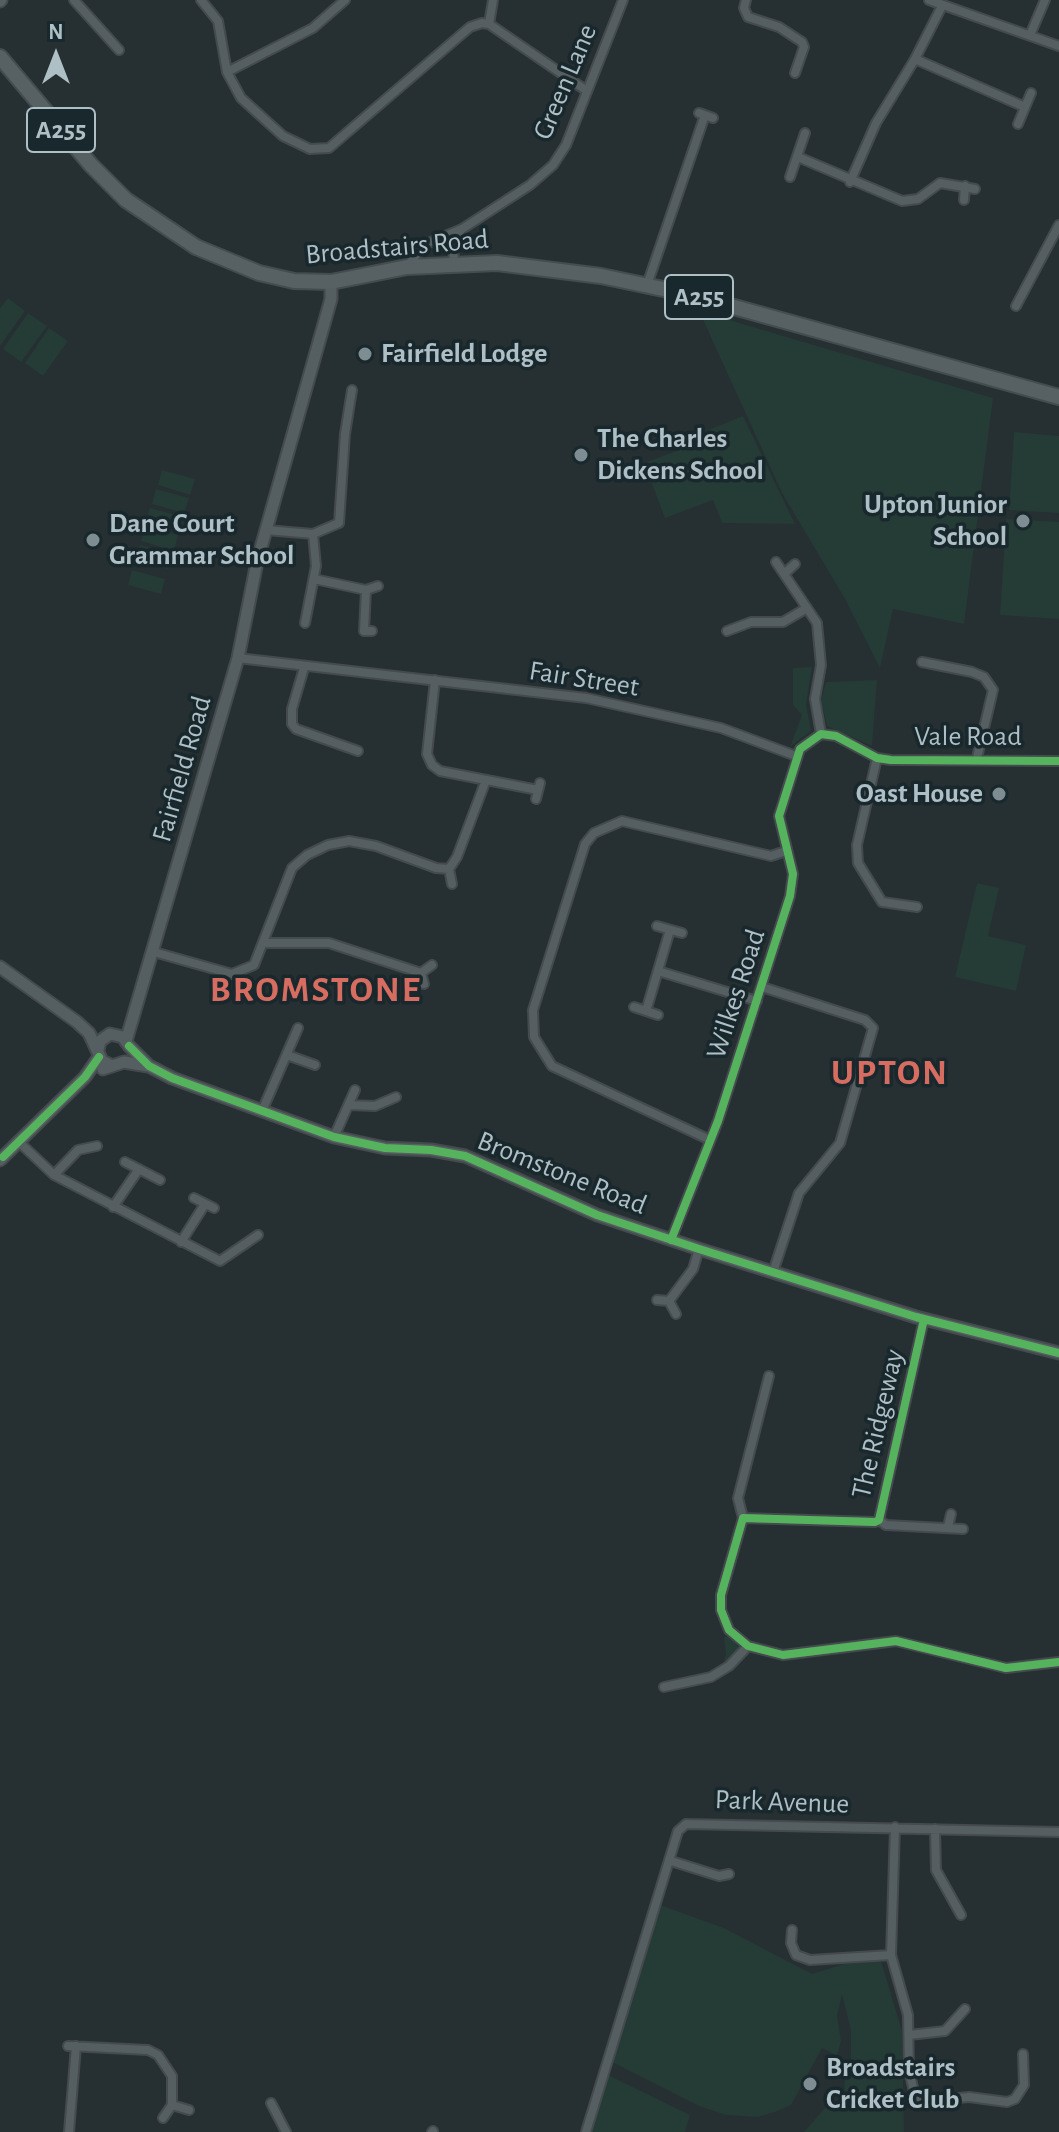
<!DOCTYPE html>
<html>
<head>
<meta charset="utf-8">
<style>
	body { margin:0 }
	#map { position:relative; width:1059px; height:2132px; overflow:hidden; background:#262f32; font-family:"Alegreya Sans",sans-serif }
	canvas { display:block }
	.north { position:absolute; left:16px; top:16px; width:80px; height:80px; -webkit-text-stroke:6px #19282d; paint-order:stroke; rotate:0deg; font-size:22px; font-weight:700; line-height:32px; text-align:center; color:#aebfc5 }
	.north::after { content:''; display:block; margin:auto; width:28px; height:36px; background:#aebfc5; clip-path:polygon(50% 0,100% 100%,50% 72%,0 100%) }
</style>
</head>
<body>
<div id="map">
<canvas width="1059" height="2132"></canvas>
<div class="north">N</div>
</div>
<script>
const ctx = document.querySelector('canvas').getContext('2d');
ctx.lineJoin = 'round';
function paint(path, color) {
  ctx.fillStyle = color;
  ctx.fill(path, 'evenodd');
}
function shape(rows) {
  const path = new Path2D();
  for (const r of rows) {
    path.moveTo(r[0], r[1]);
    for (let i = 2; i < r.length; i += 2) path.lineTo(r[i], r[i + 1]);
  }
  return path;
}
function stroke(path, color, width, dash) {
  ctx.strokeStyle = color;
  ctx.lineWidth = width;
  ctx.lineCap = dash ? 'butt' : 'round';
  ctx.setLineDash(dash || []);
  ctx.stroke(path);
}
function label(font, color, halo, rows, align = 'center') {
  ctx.font = font + ' "Alegreya Sans",sans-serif';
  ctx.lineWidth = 7;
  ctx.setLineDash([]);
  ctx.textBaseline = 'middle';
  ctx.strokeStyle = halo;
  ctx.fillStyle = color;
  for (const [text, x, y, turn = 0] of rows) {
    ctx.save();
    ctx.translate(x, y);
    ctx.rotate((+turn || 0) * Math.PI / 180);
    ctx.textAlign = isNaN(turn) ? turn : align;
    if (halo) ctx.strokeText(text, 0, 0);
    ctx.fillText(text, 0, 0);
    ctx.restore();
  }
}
const green = shape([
	[8,298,25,311,0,346,0,308],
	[699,311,993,398,964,624,893,609,880,668,845,599,782,493],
	[28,313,47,326,21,362,3,349],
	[49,328,68,341,43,376,25,363],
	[743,416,795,524,722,523,713,500,665,518,644,463,693,445,691,437],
	[1014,432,1059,436,1059,513,1009,510],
	[162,470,195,479,190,495,158,485],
	[156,489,189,498,184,513,152,504],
	[150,508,183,517,179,532,146,523],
	[1006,519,1059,522,1059,619,1000,615],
	[145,526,178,535,174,551,141,541],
	[140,545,172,554,168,569,135,560],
	[132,570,165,579,161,594,128,585],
	[812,667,806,704,811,731,790,747,802,715,793,705,793,668],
	[877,680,872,746,827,726,821,700,826,682],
	[977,883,999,888,988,936,1026,945,1016,991,955,977],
	[730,1636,740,1649,722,1668,726,1654,724,1637],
	[660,1905,724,1928,812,1974,844,1964,881,1961,902,2031,904,2132,804,2132,824,2109,844,2098,845,2063,851,2060,851,2030,842,1994,837,2016,841,2041,837,2056,822,2048,791,2105,775,2112,758,2117,726,2115,699,2106,612,2062],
	[608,2075,690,2115,685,2132,590,2132]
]);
const minor = shape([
	[74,0,119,50],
	[201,0,218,21,227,72,241,98,283,136,310,149,329,148,470,27,482,23,489,24,587,91],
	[746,0,744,8,748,17,779,27,802,42,804,47,795,73],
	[929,0,1059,46],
	[489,24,493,0],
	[1030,35,1045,0],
	[915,59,1025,107],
	[227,72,313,28,345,0],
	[699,113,713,118],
	[1018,124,1031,93],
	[798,157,902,201,918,199,940,183,975,189],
	[790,177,805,133],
	[850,182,876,123,915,59,942,6],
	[964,200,965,186],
	[454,263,453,243,461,230],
	[407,266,426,244,462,229,530,185,553,165,566,145,623,0],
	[647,285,705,115],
	[1016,306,1059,225],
	[266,530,313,534,339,523,345,434,352,390],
	[776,562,817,623,821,665,815,699,821,734],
	[784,574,795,564],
	[314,579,366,590,378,586],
	[366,590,364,631,372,631],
	[305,623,316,566,313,534],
	[727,631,751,622,783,622,807,608],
	[238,658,586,698,721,728,796,756],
	[922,662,972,672,984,677,993,690,977,758],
	[304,668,292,709,292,724,296,729,358,751],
	[435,680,427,754,432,765,440,771,538,790],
	[877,758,857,845,858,863,882,902,917,907],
	[536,799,540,783],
	[449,869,452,884],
	[657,926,682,933],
	[264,943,329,943,421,973],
	[154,952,232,974,254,965,292,868,307,855,328,845,349,841,376,846,436,868,449,869,457,857,486,780],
	[658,971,757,1001],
	[424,984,421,973,432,965],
	[762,987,865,1020,873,1028,840,1143,799,1193,773,1272],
	[634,1007,658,1015],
	[646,1011,670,930],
	[287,1055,315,1065],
	[349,1105,375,1106,396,1097],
	[262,1111,298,1028],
	[334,1137,355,1090],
	[708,1139,552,1066,534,1037,533,1010,585,844,594,833,622,821,771,856,786,851],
	[19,1142,54,1175,220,1261,258,1235],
	[125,1162,160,1180],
	[54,1175,78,1150,97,1146],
	[194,1198,214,1208],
	[113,1207,139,1169],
	[671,1240,718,1121,790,896,793,874,779,816,800,749,821,734,836,736,877,758,891,760,1059,761],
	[181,1242,205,1204],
	[657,1300,669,1301,676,1314],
	[669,1301,693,1269,699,1249],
	[924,1319,879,1520,875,1522,743,1518,721,1595,721,1610,729,1630,748,1646,783,1655,896,1641,1006,1668,1059,1662],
	[743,1518,738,1498,769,1376],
	[879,1520,886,1525,963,1529],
	[948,1527,951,1514],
	[664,1687,711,1677,729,1666,748,1646],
	[895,1827,891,1955,908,2015,909,2070,915,2096,927,2101,969,2097,1007,2102,1015,2099,1024,2085,1023,2054],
	[935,1829,936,1870,961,1915],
	[671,1861,719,1876,729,1874],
	[792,1930,791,1943,796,1955,810,1960,891,1955],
	[909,2035,945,2031,965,2009],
	[68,2046,148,2050,158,2055,172,2076,172,2105,163,2118],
	[271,2103,286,2132],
	[172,2105,189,2110],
	[69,2132,76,2046],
	[432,2132,433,2131],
	[586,2132,678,1831,686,1824,1059,1832]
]);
const tertiary = shape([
	[0,1,1,0],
	[0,967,77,1022,89,1033,102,1061,110,1065],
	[126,1041,238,658,257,562,331,299,331,282],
	[129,1046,149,1066,172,1078,334,1137,385,1148,431,1150,465,1156,597,1215,699,1249,916,1317,1059,1353],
	[98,1050,100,1041,110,1034,123,1037,127,1043],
	[103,1069,124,1062,148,1066],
	[0,1160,85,1077,99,1057]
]);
const primary = shape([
	[0,57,91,165,126,200,196,247,259,273,294,281,331,282,407,267,497,263,601,276,687,294,1059,397]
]);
const cycleway = shape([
	[129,1046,149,1066,172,1078,334,1137,385,1148,431,1150,465,1156,597,1215,699,1249,916,1317,1059,1353],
	[3,1157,85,1077,99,1057],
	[671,1240,718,1121,790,896,793,874,779,816,800,749,821,734,836,736,877,758,891,760,1059,761],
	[924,1319,879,1520,875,1522,743,1518,721,1595,721,1610,729,1630,748,1646,783,1655,896,1641,1006,1668,1059,1662]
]);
const markers = [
	[365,354,8,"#7e8d92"],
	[581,455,8,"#7e8d92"],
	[1023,521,8,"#7e8d92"],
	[93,540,8,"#7e8d92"],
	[999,794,8,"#7e8d92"],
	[810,2084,8,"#7e8d92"]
];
const shields = [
	[61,130,68],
	[699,297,68]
];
const shieldNames = [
	["A255",61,130],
	["A255",699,297]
];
const streetNames = [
	["Green Lane",565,82,-67],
	["Broadstairs Road",397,247,-5],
	["Fair Street",584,679,9],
	["Vale Road",968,737],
	["Fairfield Road",182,769,-74],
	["Wilkes Road",736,994,-72],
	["Bromstone Road",562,1173,22],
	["The Ridgeway",878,1424,-77],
	["Park Avenue",782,1802,2]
];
const poiNames = [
	["Fairfield Lodge",381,354],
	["The Charles",597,439],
	["Dickens School",597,471],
	["Upton Junior",1007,505,"right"],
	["School",1007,537,"right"],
	["Dane Court",109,524],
	["Grammar School",109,556],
	["Oast House",983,794,"right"],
	["Broadstairs",826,2068],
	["Cricket Club",826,2100]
];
const districtNames = [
	["BROMSTONE",316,990],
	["UPTON",890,1073]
];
paint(green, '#253b35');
stroke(minor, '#444a4d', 12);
stroke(tertiary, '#444a4d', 15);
stroke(primary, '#434c4f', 18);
stroke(minor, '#555e60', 8);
stroke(tertiary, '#555e60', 11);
stroke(primary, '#576063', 14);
stroke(cycleway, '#56b35d', 8);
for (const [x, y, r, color] of markers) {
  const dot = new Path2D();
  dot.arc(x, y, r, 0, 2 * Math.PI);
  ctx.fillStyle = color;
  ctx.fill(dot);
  stroke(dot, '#19282d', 3);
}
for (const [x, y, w] of shields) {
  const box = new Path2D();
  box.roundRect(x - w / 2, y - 22, w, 44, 6);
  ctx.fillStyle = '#19282d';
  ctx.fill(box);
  stroke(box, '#aebfc5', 2);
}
label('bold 26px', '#aebfc5', null, shieldNames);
label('28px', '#aebfc5', '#19282d', streetNames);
label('bold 28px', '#aebfc5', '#19282d', poiNames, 'left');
ctx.letterSpacing = '2px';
label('bold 36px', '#d76d61', '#19282d', districtNames);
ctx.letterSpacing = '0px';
</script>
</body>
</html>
